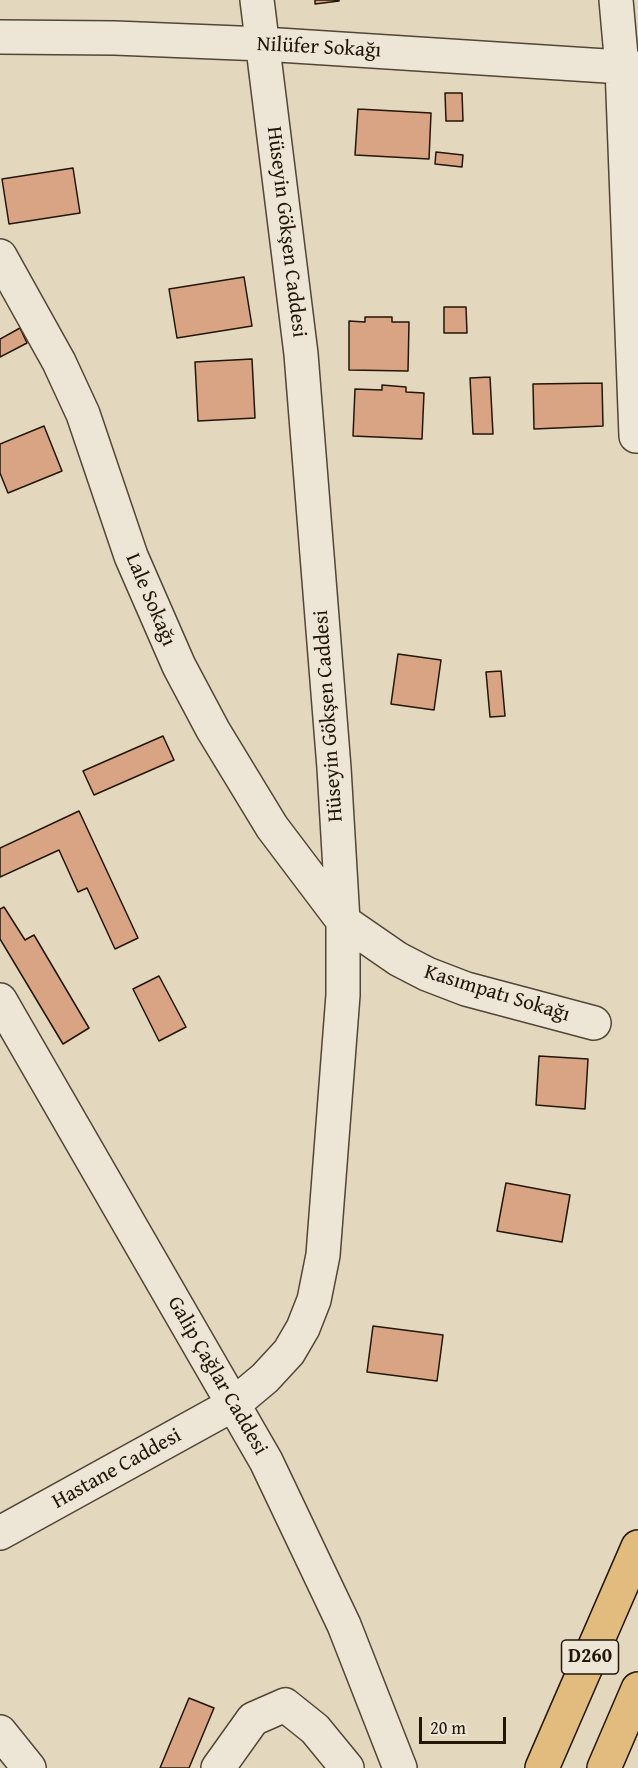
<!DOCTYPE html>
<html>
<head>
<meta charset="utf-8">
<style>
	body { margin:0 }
	#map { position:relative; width:638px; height:1768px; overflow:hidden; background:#e3d7be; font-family:"Gentium Book Plus",serif }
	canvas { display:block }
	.scale { position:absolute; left:419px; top:1717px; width:87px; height:27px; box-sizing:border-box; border:3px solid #221607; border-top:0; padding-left:8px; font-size:18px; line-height:21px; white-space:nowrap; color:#221607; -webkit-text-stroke:4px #ede5d5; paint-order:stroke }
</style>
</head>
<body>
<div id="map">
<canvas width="638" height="1768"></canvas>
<div class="scale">20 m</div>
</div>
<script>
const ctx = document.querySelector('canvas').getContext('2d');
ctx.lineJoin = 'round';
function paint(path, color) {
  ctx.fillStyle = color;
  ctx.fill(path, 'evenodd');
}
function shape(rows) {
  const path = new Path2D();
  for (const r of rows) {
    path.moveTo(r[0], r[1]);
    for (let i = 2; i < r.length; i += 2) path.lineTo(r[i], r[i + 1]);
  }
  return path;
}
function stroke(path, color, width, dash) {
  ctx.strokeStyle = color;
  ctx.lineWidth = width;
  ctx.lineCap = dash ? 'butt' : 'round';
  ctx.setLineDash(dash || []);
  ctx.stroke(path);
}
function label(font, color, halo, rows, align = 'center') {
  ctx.font = font + ' "Gentium Book Plus",serif';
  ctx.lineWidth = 4.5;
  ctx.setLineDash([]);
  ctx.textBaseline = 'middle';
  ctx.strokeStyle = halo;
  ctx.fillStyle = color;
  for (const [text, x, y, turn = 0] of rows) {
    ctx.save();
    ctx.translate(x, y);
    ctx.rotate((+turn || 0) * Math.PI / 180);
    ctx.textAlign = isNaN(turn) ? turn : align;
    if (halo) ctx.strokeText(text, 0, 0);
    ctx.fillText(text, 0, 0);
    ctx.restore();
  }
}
const building = shape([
	[315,0,339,0,339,1,315,4,315,0],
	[445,93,462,93,463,121,446,121,445,93],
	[358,109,431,113,429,159,355,155,358,109],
	[436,152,463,155,462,167,435,164,436,152],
	[73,168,80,213,9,224,2,179,73,168],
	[244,277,252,326,177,338,169,289,244,277],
	[444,307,466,307,467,333,444,333,444,307],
	[365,317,392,317,392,322,409,322,408,371,349,370,349,321,365,322,365,317],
	[20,328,27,343,0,357,0,339,20,328],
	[252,359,255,418,198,421,195,362,252,359],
	[490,377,493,434,473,434,470,378,490,377],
	[602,383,603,426,534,429,533,384,602,383],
	[382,385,406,387,406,392,424,393,422,439,353,436,355,389,382,390,382,385],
	[44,426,62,471,8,493,0,473,0,444,44,426],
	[398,654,441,660,434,710,391,704,398,654],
	[501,671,505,716,490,717,486,672,501,671],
	[163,736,174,760,94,795,83,771,163,736],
	[79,811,138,938,115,949,87,888,78,892,59,850,0,877,0,848,79,811],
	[4,907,25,940,34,935,89,1028,63,1044,0,939,0,909,4,907],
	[159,976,186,1027,159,1041,133,989,159,976],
	[539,1056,588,1059,585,1109,536,1105,539,1056],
	[506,1183,570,1195,562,1242,497,1231,506,1183],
	[373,1326,443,1335,437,1381,367,1372,373,1326],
	[189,1698,214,1708,189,1768,160,1768,189,1698]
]);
const minor = shape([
	[616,0,622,67,636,436],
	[0,37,115,38,263,44,638,68],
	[0,256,59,362,83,414,131,556,179,666,213,730,272,827,343,921,398,959,427,974,466,989,594,1023],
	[0,1000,266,1461,344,1625,400,1768],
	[0,1533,234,1404,265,1378,289,1352,303,1328,314,1300,323,1255,343,995,343,921,334,768,301,354,257,0],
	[0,1732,29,1768],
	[218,1768,253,1719,285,1705,315,1729,347,1768]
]);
const major = shape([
	[542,1768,638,1547],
	[604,1768,638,1689]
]);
const shields = [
	[590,1657,57]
];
const shieldNames = [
	["D260",590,1657]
];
const streetNames = [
	["Nilüfer Sokağı",319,48,3],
	["Hüseyin Gökşen Caddesi",286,232,83],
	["Lale Sokağı",150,600,67],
	["Hüseyin Gökşen Caddesi",329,716,-94],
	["Kasımpatı Sokağı",497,994,17],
	["Galip Çağlar Caddesi",217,1376,60],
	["Hastane Caddesi",117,1469,-29]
];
paint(building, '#d9a484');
stroke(building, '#221607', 1.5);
stroke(minor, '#524635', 36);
stroke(major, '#221607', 36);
stroke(minor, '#ede5d5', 33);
stroke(major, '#e2bc7f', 33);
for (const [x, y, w] of shields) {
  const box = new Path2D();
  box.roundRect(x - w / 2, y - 17, w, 34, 4.5);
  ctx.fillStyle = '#ede5d5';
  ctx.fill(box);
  stroke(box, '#221607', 1.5);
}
label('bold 20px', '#221607', null, shieldNames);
label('21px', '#221607', '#ede5d5', streetNames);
</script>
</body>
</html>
